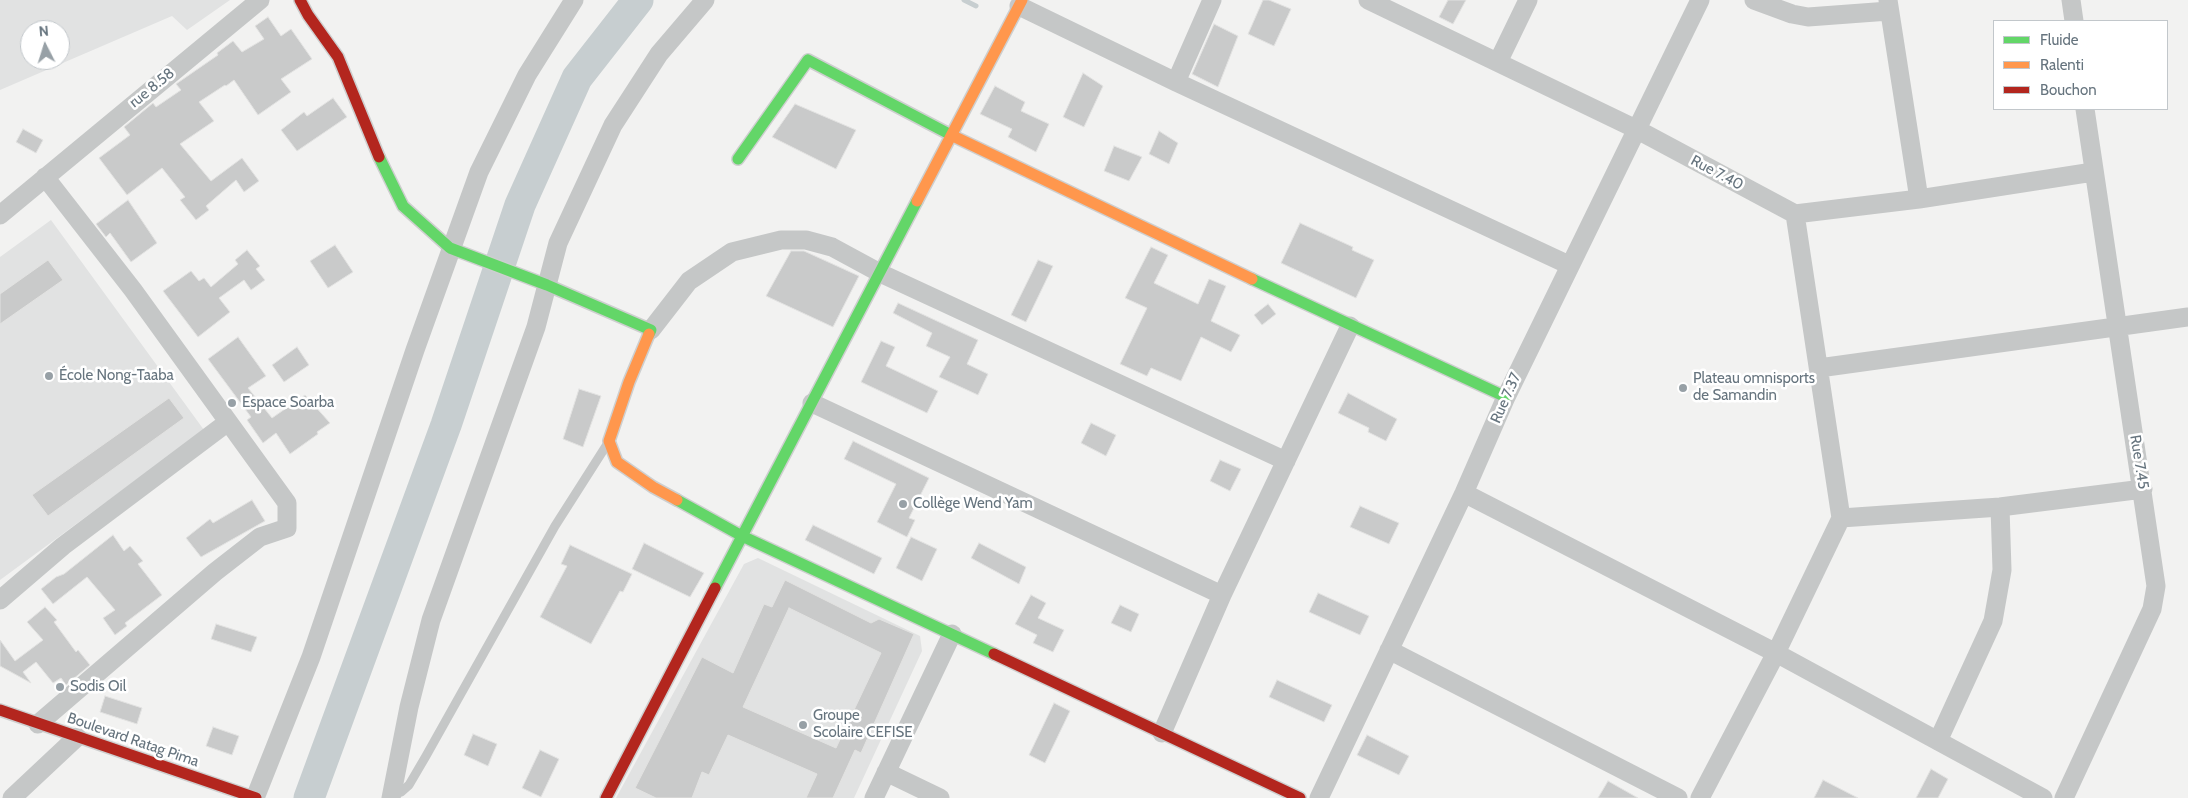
<!DOCTYPE html>
<html>
<head>
<meta charset="utf-8">
<style>
	body { margin:0 }
	#map { position:relative; width:2188px; height:798px; overflow:hidden; background:#f2f2f1; font-family:Cabin,sans-serif }
	canvas { display:block }
	.legend { position:absolute; left:1993px; top:20px; width:175px; height:90px; box-sizing:border-box; background:#fff; border:1px solid #c2c7cb; margin:0; padding:6px 9px; list-style:none; font-size:15px; color:#66747e }
	.legend li { display:flex; align-items:center; gap:10px; height:25px }
	.legend b { width:25px; border:1px solid #c2c7cb }
	.north { position:absolute; left:20px; top:20px; width:50px; height:50px; box-sizing:border-box; background:#fff; border:1px solid #c2c7cb; border-radius:50%; rotate:355deg; font-size:14px; font-weight:700; line-height:20px; text-align:center; color:#66747e }
	.north::after { content:''; display:block; margin:auto; width:18px; height:22px; background:#97a0a6; clip-path:polygon(50% 0,100% 100%,50% 72%,0 100%) }
</style>
</head>
<body>
<div id="map">
<canvas width="2188" height="798"></canvas>
<ul class="legend">
<li><b style="height:6px;background:#63d668"></b>Fluide</li>
<li><b style="height:6px;background:#ff974d"></b>Ralenti</li>
<li><b style="height:6px;background:#b3261e"></b>Bouchon</li>
</ul>
<div class="north">N</div>
</div>
<script>
const ctx = document.querySelector('canvas').getContext('2d');
ctx.lineJoin = 'round';
function paint(path, color) {
  ctx.fillStyle = color;
  ctx.fill(path, 'evenodd');
}
function shape(rows) {
  const path = new Path2D();
  for (const r of rows) {
    path.moveTo(r[0], r[1]);
    for (let i = 2; i < r.length; i += 2) path.lineTo(r[i], r[i + 1]);
  }
  return path;
}
function stroke(path, color, width, dash) {
  ctx.strokeStyle = color;
  ctx.lineWidth = width;
  ctx.lineCap = dash ? 'butt' : 'round';
  ctx.setLineDash(dash || []);
  ctx.stroke(path);
}
function label(font, color, halo, rows, align = 'center') {
  ctx.font = font + ' Cabin,sans-serif';
  ctx.lineWidth = 5;
  ctx.setLineDash([]);
  ctx.textBaseline = 'middle';
  ctx.strokeStyle = halo;
  ctx.fillStyle = color;
  for (const [text, x, y, turn = 0] of rows) {
    ctx.save();
    ctx.translate(x, y);
    ctx.rotate((+turn || 0) * Math.PI / 180);
    ctx.textAlign = isNaN(turn) ? turn : align;
    if (halo) ctx.strokeText(text, 0, 0);
    ctx.fillText(text, 0, 0);
    ctx.restore();
  }
}
const built = shape([
	[0,0,230,0,187,30,172,16,0,90],
	[30,30,60,30,60,60,30,60],
	[51,220,204,430,0,580,0,257],
	[758,558,920,636,922,651,854,798,616,798,744,564]
]);
const stream = shape([
	[964,0,976,6]
]);
const river = shape([
	[309,798,446,425,520,205,577,78,638,0]
]);
const building = shape([
	[1263,0,1269,0,1291,9,1274,46,1248,34,1263,0],
	[1448,0,1466,0,1453,24,1439,17,1448,0],
	[268,17,281,36,291,29,312,59,281,79,291,92,258,115,234,80,226,86,225,85,199,102,214,121,180,144,211,181,242,158,259,181,244,192,236,180,206,206,209,210,196,220,180,200,185,197,162,168,127,195,99,158,130,135,124,127,153,103,156,107,181,90,176,84,218,55,217,53,233,41,242,52,264,39,255,26,268,17],
	[1214,24,1238,36,1218,87,1192,74,1214,24],
	[1083,73,1103,86,1084,127,1063,117,1083,73],
	[995,86,1025,102,1021,111,1049,124,1036,152,1008,137,1012,129,980,114,995,86],
	[333,98,347,117,297,151,281,130,304,112,307,116,333,98],
	[795,104,856,130,836,169,772,137,795,104],
	[23,129,43,140,36,153,16,142,23,129],
	[1159,131,1178,143,1169,164,1149,154,1159,131],
	[1114,146,1142,157,1129,181,1104,171,1114,146],
	[128,200,157,243,131,262,110,233,106,237,96,224,128,200],
	[1300,223,1353,247,1352,250,1374,260,1356,298,1281,263,1300,223],
	[335,245,353,272,328,288,310,261,335,245],
	[1151,247,1168,255,1154,283,1198,304,1209,279,1226,286,1211,321,1240,335,1231,352,1201,337,1181,381,1151,368,1147,376,1120,364,1147,308,1125,298,1151,247],
	[247,250,260,266,256,269,265,280,251,290,244,280,219,298,230,312,198,337,163,291,191,271,199,281,204,278,211,287,238,264,235,260,247,250],
	[791,251,804,251,859,276,833,327,766,296,791,251],
	[48,260,63,280,0,324,0,294,48,260],
	[1038,260,1053,266,1026,322,1011,315,1038,260],
	[898,303,978,340,967,364,988,374,978,395,939,377,950,357,926,346,932,333,893,313,898,303],
	[1268,304,1276,314,1262,325,1254,315,1268,304],
	[238,337,266,376,248,388,272,418,305,395,330,423,317,432,318,434,290,454,276,433,263,443,247,420,251,417,208,359,238,337],
	[881,341,895,347,886,366,938,391,927,413,861,382,881,341],
	[297,347,309,365,284,382,272,365,297,347],
	[579,389,601,396,583,447,563,439,579,389],
	[1348,393,1397,419,1386,441,1368,432,1369,428,1338,413,1348,393],
	[169,398,184,418,48,516,32,495,169,398],
	[1091,423,1116,435,1106,456,1081,443,1091,423],
	[853,441,929,478,909,518,915,520,907,537,877,522,896,484,844,459,853,441],
	[1220,460,1241,469,1230,491,1210,481,1220,460],
	[252,500,265,521,201,557,186,538,210,519,213,523,252,500],
	[1360,506,1399,523,1389,544,1350,527,1360,506],
	[813,525,882,558,874,574,805,540,813,525],
	[113,535,124,551,130,546,143,561,138,564,162,595,125,623,127,626,115,635,103,618,115,610,87,577,53,604,41,589,56,577,64,574,113,535],
	[911,537,937,549,922,581,896,568,911,537],
	[644,543,704,573,690,597,632,569,644,543],
	[979,543,1026,567,1019,584,971,558,979,543],
	[570,545,632,574,623,592,620,591,591,644,540,617,567,566,561,564,570,545],
	[785,580,871,623,879,619,914,634,861,753,855,750,833,798,806,798,817,774,728,735,709,775,702,772,692,798,656,798,635,788,702,657,733,673,764,604,772,607,785,580],
	[789,608,881,653,836,748,743,707,789,608],
	[1318,593,1369,616,1360,635,1309,612,1318,593],
	[1031,595,1046,603,1038,618,1064,630,1053,652,1033,643,1037,635,1015,624,1031,595],
	[1120,605,1139,614,1131,632,1111,623,1120,605],
	[45,607,57,620,54,622,76,652,78,650,90,665,66,685,61,678,53,683,36,662,23,672,31,683,0,666,0,640,15,661,43,640,27,622,45,607],
	[216,624,257,637,251,652,211,639,216,624],
	[1277,680,1332,705,1324,722,1269,697,1277,680],
	[105,696,142,708,137,724,100,712,105,696],
	[1054,703,1070,711,1045,763,1029,755,1054,703],
	[213,727,239,736,232,755,206,746,213,727],
	[473,734,497,744,488,766,464,755,473,734],
	[1367,735,1409,756,1399,775,1357,755,1367,735],
	[540,750,559,759,541,797,522,788,540,750],
	[1931,769,1948,779,1938,798,1916,798,1931,769],
	[1823,780,1858,798,1814,798,1823,780],
	[1608,781,1638,798,1598,798,1608,781]
]);
const lane = shape([
	[393,795,401,792,409,785,426,756,555,526,606,446]
]);
const street = shape([
	[1368,0,1636,129,1795,214,1919,199,2093,172],
	[1754,0,1792,14,1808,17,1889,11],
	[1888,0,1919,199],
	[2071,0,2074,21],
	[1019,6,1176,82,1569,265],
	[1498,62,1528,0],
	[1176,82,1212,0],
	[0,215,260,0],
	[651,330,689,281,732,252,781,240,806,240,832,247,880,273,1286,461],
	[1819,368,2188,317],
	[812,403,1222,595],
	[1464,493,1776,653,2043,798],
	[1841,518,2000,507,2143,489],
	[0,600,63,546,228,422],
	[1389,650,1678,798],
	[38,724,215,572,260,537,287,528,287,503,133,290,45,177],
	[1162,733,1222,595,1350,326],
	[1938,741,1993,621,2002,570,2000,507],
	[886,772,940,798],
	[12,798,77,737],
	[255,798,311,657,415,350,479,172,527,75,574,0],
	[391,798,409,707,431,620,536,327,558,243,613,125,659,54,705,0],
	[874,798,952,634],
	[1319,798,1464,493,1506,397,1700,0],
	[1700,798,1776,653,1841,518,1795,214],
	[2064,798,2152,609,2156,586,2085,109]
]);
const fast = shape([
	[379,157,403,206,450,248,547,285,651,330,649,334],
	[738,159,808,60,953,136],
	[1252,279,1506,397],
	[677,500,742,536,994,654],
	[715,588,917,201]
]);
const slow = shape([
	[953,136,1252,279],
	[917,201,1022,0],
	[649,334,629,382,609,441,617,462,653,487,677,500]
]);
const jam = shape([
	[300,0,308,15,338,57,379,157],
	[994,654,1300,798],
	[0,710,256,798],
	[606,798,715,588]
]);
const markers = [
	[49,376,5,"#97a0a6"],
	[1683,388,5,"#97a0a6"],
	[232,403,5,"#97a0a6"],
	[903,504,5,"#97a0a6"],
	[60,687,5,"#97a0a6"],
	[803,725,5,"#97a0a6"]
];
const streetNames = [
	["rue 8.58",152,88,-39],
	["Rue 7.40",1717,173,28],
	["Rue 7.37",1506,398,-66],
	["Rue 7.45",2139,462,81],
	["Boulevard Ratag Pima",133,740,19]
];
const poiNames = [
	["École Nong-Taaba",59,376],
	["Plateau omnisports",1693,379],
	["de Samandin",1693,396],
	["Espace Soarba",242,403],
	["Collège Wend Yam",913,504],
	["Sodis Oil",70,687],
	["Groupe",813,716],
	["Scolaire CEFISE",813,733]
];
paint(built, '#e1e2e2');
stroke(stream, '#c7ced0', 5);
stroke(river, '#c7ced0', 31);
paint(building, '#c9caca');
stroke(building, '#e2e2e1', 1);
stroke(fast, '#cecfcf', 14);
stroke(slow, '#cecfcf', 14);
stroke(jam, '#cecfcf', 14);
stroke(lane, '#c5c7c7', 9);
stroke(street, '#c5c7c7', 19);
stroke(fast, '#63d668', 11);
stroke(slow, '#ff974d', 11);
stroke(jam, '#b3261e', 11);
for (const [x, y, r, color] of markers) {
  const dot = new Path2D();
  dot.arc(x, y, r, 0, 2 * Math.PI);
  ctx.fillStyle = color;
  ctx.fill(dot);
  stroke(dot, '#fff', 2);
}
label('15px', '#66747e', '#fff', streetNames);
label('15px', '#66747e', '#fff', poiNames, 'left');
</script>
</body>
</html>
